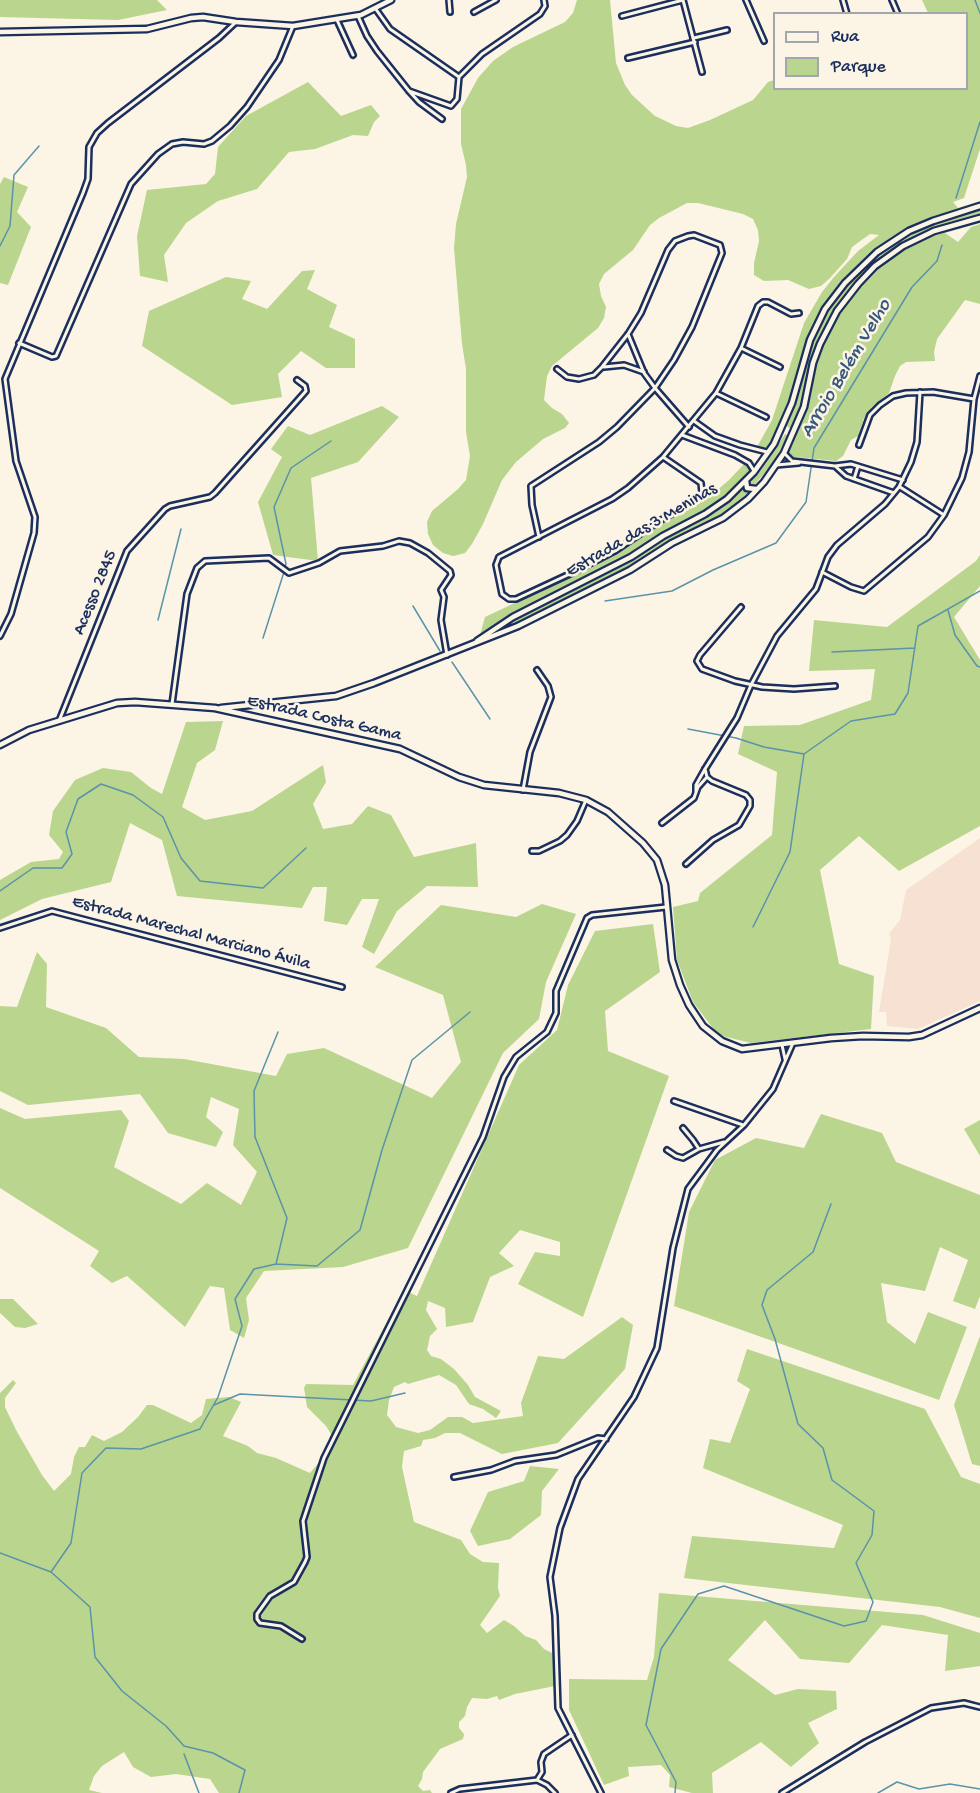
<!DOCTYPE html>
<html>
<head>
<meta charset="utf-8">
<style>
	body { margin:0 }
	#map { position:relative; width:980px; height:1793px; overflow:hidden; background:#fcf5e5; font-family:"Gochi Hand",sans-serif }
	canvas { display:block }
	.legend { position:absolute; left:773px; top:12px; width:195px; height:78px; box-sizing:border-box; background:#fcf5e5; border:2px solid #a2a6af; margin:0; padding:8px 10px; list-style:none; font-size:18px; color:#1b2f5e }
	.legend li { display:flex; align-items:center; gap:12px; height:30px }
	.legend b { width:30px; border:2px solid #a2a6af }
</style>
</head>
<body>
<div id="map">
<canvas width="980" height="1793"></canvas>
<ul class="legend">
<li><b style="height:8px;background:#fcf5e5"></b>Rua</li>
<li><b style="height:16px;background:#bad58d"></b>Parque</li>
</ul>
</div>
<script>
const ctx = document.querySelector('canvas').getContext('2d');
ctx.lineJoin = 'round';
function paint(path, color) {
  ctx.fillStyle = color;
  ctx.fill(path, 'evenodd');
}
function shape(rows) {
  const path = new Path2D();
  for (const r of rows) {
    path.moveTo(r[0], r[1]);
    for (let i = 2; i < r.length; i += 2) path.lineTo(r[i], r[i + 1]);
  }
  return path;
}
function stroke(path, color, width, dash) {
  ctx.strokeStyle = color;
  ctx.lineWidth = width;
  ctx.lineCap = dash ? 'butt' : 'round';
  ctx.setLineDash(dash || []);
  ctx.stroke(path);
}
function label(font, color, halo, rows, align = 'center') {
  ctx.font = font + ' "Gochi Hand",sans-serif';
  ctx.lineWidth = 5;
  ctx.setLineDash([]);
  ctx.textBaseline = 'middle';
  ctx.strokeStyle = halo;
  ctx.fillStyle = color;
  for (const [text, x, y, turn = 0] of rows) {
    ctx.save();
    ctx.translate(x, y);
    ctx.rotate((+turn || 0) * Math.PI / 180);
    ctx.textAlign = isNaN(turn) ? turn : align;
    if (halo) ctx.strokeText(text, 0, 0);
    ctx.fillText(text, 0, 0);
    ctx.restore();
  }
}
const built = shape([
	[980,838,980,1001,918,1029,887,1026,886,1012,879,1012,891,939,889,934,900,920,906,890]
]);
const green = shape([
	[0,0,157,0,167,10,118,20,0,17],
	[577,0,610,0,616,63,625,85,632,95,655,116,676,126,688,128,710,120,753,100,768,82,774,80,774,88,966,88,966,14,928,13,922,0,980,0,980,149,964,198,953,202,958,208,980,201,980,204,938,217,906,230,875,250,844,280,827,304,814,326,796,377,790,402,779,430,770,446,762,449,757,447,772,420,804,323,822,292,834,277,858,251,879,235,870,234,852,247,847,259,830,278,821,286,809,289,788,280,764,281,754,275,754,263,759,241,758,230,753,219,743,214,698,203,687,203,659,218,650,225,633,250,604,274,599,284,601,296,606,307,604,318,598,328,552,366,547,376,544,400,552,408,562,414,569,423,565,428,543,439,516,462,502,480,483,524,472,544,465,553,453,556,443,553,433,545,428,534,427,522,432,511,458,489,466,480,470,456,466,432,466,369,462,344,454,248,456,224,467,177,466,165,461,144,461,109,478,78,493,61,513,47,565,22,573,13],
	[308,82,341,116,371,105,380,116,374,122,368,136,353,135,315,149,289,152,257,189,218,201,186,223,164,255,168,282,140,276,137,236,147,190,206,184,215,174,218,147,246,116],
	[4,177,28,187,17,212,31,227,8,285,0,283,0,184],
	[980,209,980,215,931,230,903,244,879,261,855,283,838,305,823,332,813,355,802,406,792,429,786,426,816,333,832,304,851,278,880,252,910,233,939,221],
	[980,220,980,223,945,233,958,242,971,227,980,224,980,304,965,300,937,339,934,352,935,361,906,362,900,366,895,376,889,393,872,407,864,418,858,436,851,440,843,456,836,461,795,457,793,460,787,455,807,405,817,358,826,336,849,298,869,275,902,249,936,233],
	[315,270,307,289,337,305,329,327,355,339,355,368,326,368,301,351,278,374,282,397,232,405,142,346,149,311,226,277,251,281,242,299,267,309,302,271],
	[382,406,399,417,358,462,311,478,318,561,273,555,258,502,282,457,271,449,288,426,310,435],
	[785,434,788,436,772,464,753,487,750,488,749,484,762,469],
	[745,463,750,468,749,475,726,497,699,515,661,535,628,557,507,618,480,635,485,617,614,556,663,523,708,498,729,480],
	[743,489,749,494,731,510,713,521,674,539,611,579,518,623,514,622,516,618,626,564],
	[980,555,980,586,954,617,980,660,980,826,899,871,859,836,820,870,839,964,874,976,871,1029,751,1043,718,1035,693,1002,677,960,673,907,698,901,700,893,772,835,777,772,738,754,744,726,800,725,871,700,875,669,809,671,814,620,887,627,976,561],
	[223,721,215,750,197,763,182,807,205,820,252,811,323,765,326,782,313,804,323,829,352,824,368,806,391,815,414,857,476,843,478,887,427,886,397,911,374,954,362,947,379,899,362,899,347,925,324,921,327,887,313,887,302,908,177,896,162,840,130,823,111,882,42,899,0,920,0,880,31,862,59,859,63,852,49,835,53,811,75,780,103,768,131,772,151,788,162,794,186,722],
	[542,904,576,914,546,982,539,1019,503,1053,408,1248,343,1267,264,1271,246,1298,249,1320,244,1338,230,1330,224,1288,210,1286,185,1327,127,1276,112,1283,90,1266,99,1251,0,1188,0,1108,25,1119,121,1110,129,1121,114,1167,181,1204,207,1183,241,1205,257,1172,233,1145,239,1109,211,1097,206,1117,223,1132,216,1147,168,1133,140,1094,28,1105,0,1091,0,1006,17,1007,37,952,47,964,46,1007,106,1028,139,1057,184,1059,276,1076,287,1054,324,1048,432,1098,461,1062,443,995,375,967,441,905,516,917],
	[653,924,660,972,605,1011,608,1051,669,1076,583,1317,518,1284,535,1252,560,1256,560,1242,520,1230,499,1253,514,1266,490,1277,473,1322,446,1327,445,1308,428,1301,426,1310,437,1329,430,1336,427,1350,431,1356,441,1359,454,1369,468,1385,475,1397,501,1411,496,1418,483,1409,469,1404,456,1385,439,1375,408,1384,405,1382,394,1387,389,1400,387,1415,396,1427,418,1433,430,1430,448,1417,462,1417,473,1423,523,1416,521,1403,538,1356,564,1359,622,1317,633,1325,625,1369,558,1443,502,1454,460,1433,445,1433,435,1438,423,1440,421,1446,404,1451,402,1467,414,1522,461,1540,470,1554,483,1562,499,1563,498,1588,500,1596,480,1625,487,1633,504,1620,514,1626,525,1636,536,1640,544,1649,554,1654,555,1686,515,1694,499,1700,497,1696,487,1699,472,1698,467,1707,465,1716,459,1722,459,1728,464,1734,463,1739,440,1749,423,1772,422,1779,418,1786,423,1791,430,1790,432,1793,219,1793,210,1779,176,1774,151,1777,133,1767,124,1752,102,1766,94,1776,89,1790,102,1793,0,1793,0,1393,13,1380,16,1383,5,1398,5,1407,16,1430,42,1475,54,1491,71,1474,74,1457,79,1447,85,1447,92,1435,104,1441,122,1432,138,1417,147,1405,153,1405,191,1423,202,1415,206,1399,229,1397,241,1402,223,1436,248,1446,257,1453,276,1458,310,1473,321,1460,331,1434,326,1426,307,1407,304,1388,306,1384,353,1385,404,1290,417,1296,519,1065,557,1030,568,985,595,931],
	[821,1114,882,1133,896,1162,980,1195,980,1296,975,1309,953,1301,968,1260,940,1247,925,1291,881,1283,887,1322,915,1344,928,1312,967,1327,939,1400,674,1306,689,1212,715,1160,756,1138,804,1148],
	[980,1120,980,1156,964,1129],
	[0,1299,13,1299,38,1324,25,1328,15,1327,0,1313],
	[980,1336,980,1466,972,1464,954,1405],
	[747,1349,925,1409,961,1477,980,1484,980,1618,940,1607,684,1578,692,1536,834,1548,843,1525,703,1468,710,1439,730,1443,750,1389,737,1381],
	[530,1466,559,1469,542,1491,541,1515,510,1539,478,1546,470,1531,488,1492,524,1481],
	[659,1593,923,1615,980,1633,980,1666,945,1671,948,1635,882,1625,849,1663,800,1659,765,1620,728,1660,775,1695,798,1689,836,1691,837,1709,808,1723,819,1743,791,1767,761,1742,712,1773,713,1793,692,1793,669,1787,670,1775,661,1765,628,1767,629,1776,604,1785,569,1710,569,1679,647,1680,654,1657]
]);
const stream = shape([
	[975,0,980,13],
	[956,198,980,122],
	[0,246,10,226,14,175,39,146],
	[285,567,286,564,274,507,291,468,331,441],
	[605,601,672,591,713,570,776,543,806,502,814,448,912,287,937,261,942,245],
	[413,606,440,651],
	[948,610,955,635,977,666,980,667],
	[158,620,181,529],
	[263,638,284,572],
	[832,652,915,648],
	[452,662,490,719],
	[688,729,736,738,764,747,804,754],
	[0,891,33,868,62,868,72,854,66,832,78,799,101,784,133,795,163,817,181,858,200,881,263,888,306,848],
	[753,927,790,852,804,754,851,721,895,714,908,693,918,626,980,591],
	[276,1264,287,1218,255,1137,254,1091,278,1032],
	[214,1405,240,1394,371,1401,405,1393],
	[0,1553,51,1572,90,1607,95,1657,122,1691,166,1726,184,1746,213,1753,245,1770,239,1793],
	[51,1572,71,1543,82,1473,106,1448,141,1449,200,1429,218,1397,242,1326,235,1299,254,1269,276,1264,317,1266,360,1230,382,1150,412,1060,470,1012],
	[184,1754,199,1793],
	[675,1793,676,1782,646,1725,661,1649,698,1594,724,1586,844,1626,866,1621,873,1602,856,1563,872,1535,874,1511,832,1480,823,1448,798,1424,775,1339,762,1305,767,1290,813,1252,831,1204],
	[878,1793,897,1782,919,1789,950,1784,980,1789]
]);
const street = shape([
	[449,0,450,12],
	[683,0,702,72],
	[746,0,764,41],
	[843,0,847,14],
	[892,0,898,14],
	[375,8,390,29,459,77,457,99,451,106,409,91],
	[474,12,496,0],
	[358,16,367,36,377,51,409,91,419,102,442,119],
	[622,16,683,0],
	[337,20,353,55],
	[694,38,727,30],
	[628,58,695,42],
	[459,77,482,54,540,14,545,6,544,0],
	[628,334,644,373,655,388,689,427],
	[19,343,52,357,56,356,131,184,158,154,172,144,183,142,204,144,212,141,230,126,247,107,279,60,293,26],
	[741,348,780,367],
	[604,367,624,365,644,372],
	[716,393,766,417],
	[694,421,715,436,740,445,767,452],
	[682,435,735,455,749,463,754,471],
	[859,445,870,415,880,405,893,396,906,393,933,392,974,399],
	[784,453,792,461,835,466,851,464,903,480],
	[663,457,701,483,702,493,696,500,661,520,615,551,574,572,516,599,509,599,502,594,496,565,499,557,612,499,628,488,663,457,716,393,741,348,758,306,763,302,768,302,791,314,799,313],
	[776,465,799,463],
	[835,466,846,476,894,493],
	[854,479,858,466],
	[900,487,944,515],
	[539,537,532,505,531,486,599,442,617,427,655,388,674,360,692,327,722,253,720,245,694,235,688,236,675,241,668,250,641,313,628,334,602,367,594,375,579,379,567,377,557,369],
	[822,572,851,587,864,591,928,537,944,515,962,478,969,452,974,399,980,376],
	[741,607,700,655,697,661,702,669,735,681,762,687,794,689,835,686],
	[0,636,11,614,34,533,35,517,16,461,5,379,83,193,88,179,89,147,97,133,108,123,219,38,235,23],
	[172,704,187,594,197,568,205,561,269,558,289,573,319,563,340,551,383,546,399,541,410,543,428,553,450,571,451,575,441,590,444,597,441,620,447,655],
	[59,721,127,551,165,509,170,506,210,497,215,493,306,391,305,386,297,380],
	[523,790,530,752,551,697,548,686,537,670],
	[696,792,696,785,705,769,737,718,751,685,777,636,816,589,828,557,837,545,885,504,899,487,911,462,917,442,920,392],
	[662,823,694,798,698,787,707,777],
	[532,851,539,851,560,841,567,835,577,821,586,800],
	[686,864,713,840,739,825,750,806,750,800,746,795,712,781,707,777,705,769],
	[0,928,52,911,342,987],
	[782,1045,785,1059],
	[674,1101,743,1125],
	[683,1128,693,1140,699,1149],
	[667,1150,676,1156,683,1158,699,1149,724,1142],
	[454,1477,491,1470,515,1461,556,1455,598,1438,606,1439],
	[302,1639,281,1626,260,1623,257,1619,257,1614,270,1596,294,1582,305,1562,307,1557,303,1521,324,1458,483,1137,504,1077,516,1057,547,1032,556,1013,556,991,587,918,592,915,666,907],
	[537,1780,547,1785,555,1793],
	[451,1793,460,1789,537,1780,542,1772,541,1762,544,1754,572,1735],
	[601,1793,558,1708,555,1616,550,1577,560,1528,578,1479,634,1397,657,1348,673,1248,688,1189,717,1150,744,1125,773,1089,793,1043],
	[782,1793,865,1742,931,1708,964,1703,980,1707]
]);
const secondary = shape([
	[0,32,147,29,191,18,203,17,236,22,293,26,361,15,391,0],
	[746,481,747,488,756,489],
	[477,641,513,617,631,557,663,536,705,514,727,499,754,472,774,444,792,403,810,340,825,309,845,283,877,252,909,231,933,221,980,206],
	[221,708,336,696,374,683,518,626,630,570,672,543,723,518,748,499,764,482,784,453,804,407,813,363,820,344,837,311,858,284,875,266,903,246,934,231,980,218],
	[0,745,29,730,117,703,135,702,215,708,400,749,459,777,484,785,559,793,586,800,608,812,643,843,657,860,665,885,672,960,680,985,689,1005,703,1026,722,1041,742,1049,831,1038,863,1036,909,1037,922,1035,980,1008]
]);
const streetNames = [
	["Estrada das 3 Meninas",642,531,-30],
	["Acesso 2845",96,593,-68],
	["Estrada Costa Gama",324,719,13],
	["Estrada Marechal Marciano Ávila",191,934,15]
];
const waterNames = [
	["Arroio Belém Velho",847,369,-59]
];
paint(built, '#f7e1d3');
paint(green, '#bad58d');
stroke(stream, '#5a93aa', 1.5);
stroke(street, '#1b2f5e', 8);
stroke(secondary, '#1b2f5e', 9);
stroke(street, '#fcf5e5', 3);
stroke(secondary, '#fcf5e5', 4.5);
label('18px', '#1b2f5e', '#fcf5e5', streetNames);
label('italic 20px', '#35587e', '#fcf5e5', waterNames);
</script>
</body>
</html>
